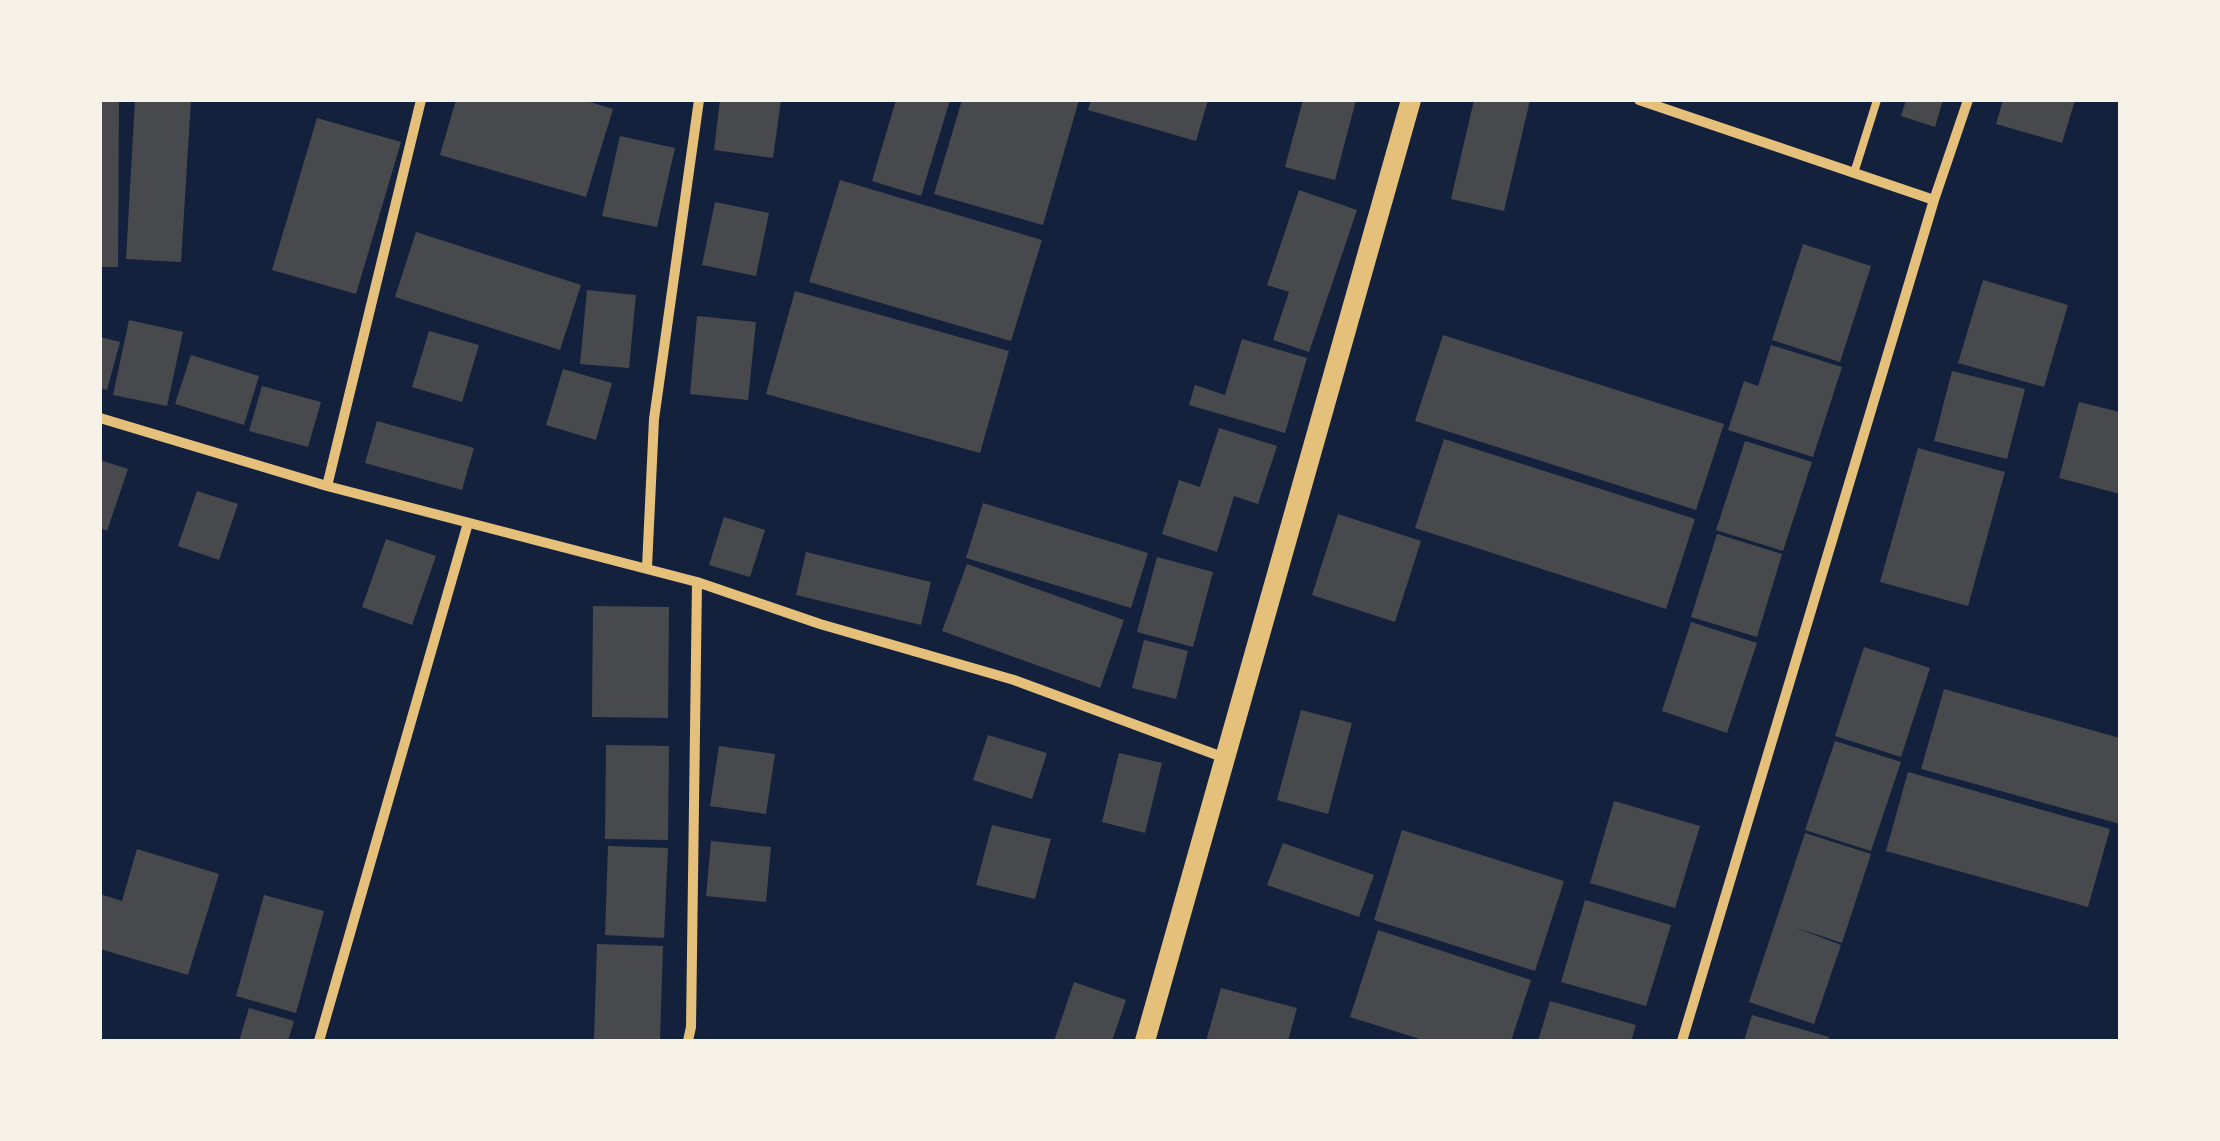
<!DOCTYPE html>
<html>
<head>
<meta charset="utf-8">
<style>
	body { margin:0 }
	#map { position:relative; width:2220px; height:1141px; overflow:hidden; background:#14213d; font-family:"Exo 2",sans-serif }
	canvas { display:block }
	.frame { position:absolute; inset:0; border:102px solid #f6f1e7; pointer-events:none }
</style>
</head>
<body>
<div id="map">
<canvas width="2220" height="1141"></canvas>
<div class="frame"></div>
</div>
<script>
const ctx = document.querySelector('canvas').getContext('2d');
ctx.lineJoin = 'round';
function paint(path, color) {
  ctx.fillStyle = color;
  ctx.fill(path, 'evenodd');
}
function shape(rows) {
  const path = new Path2D();
  for (const r of rows) {
    path.moveTo(r[0], r[1]);
    for (let i = 2; i < r.length; i += 2) path.lineTo(r[i], r[i + 1]);
  }
  return path;
}
function stroke(path, color, width, dash) {
  ctx.strokeStyle = color;
  ctx.lineWidth = width;
  ctx.lineCap = dash ? 'butt' : 'round';
  ctx.setLineDash(dash || []);
  ctx.stroke(path);
}
const building = shape([
	[100,100,119,100,118,267,100,267],
	[135,100,191,100,181,262,126,259],
	[456,100,583,100,613,109,586,197,440,155],
	[720,100,781,100,773,158,714,150],
	[896,100,950,100,921,196,872,181],
	[962,100,1079,100,1043,225,934,194],
	[1091,100,1208,100,1196,141,1088,110],
	[1303,100,1356,100,1335,180,1285,167],
	[1474,100,1530,100,1504,211,1451,199],
	[1906,100,1943,100,1935,127,1901,116],
	[2003,100,2075,100,2062,143,1996,124],
	[317,118,401,142,356,294,272,270],
	[620,136,675,148,657,227,602,216],
	[840,180,1042,240,1011,341,809,282],
	[1299,190,1357,210,1309,352,1273,340,1289,292,1267,285],
	[715,202,769,213,756,276,702,265],
	[416,232,581,285,560,350,395,297],
	[1803,244,1871,266,1840,362,1772,340],
	[1983,280,2068,305,2044,387,1958,363],
	[587,290,636,295,629,368,580,364],
	[795,291,1009,351,980,453,766,394],
	[697,316,756,322,748,400,690,394],
	[129,320,183,332,167,406,113,395],
	[429,331,479,345,462,402,412,387],
	[1443,335,1724,424,1696,510,1415,421],
	[100,337,120,342,107,390,100,388],
	[1242,339,1307,358,1285,433,1189,405,1195,385,1225,395],
	[1771,345,1842,367,1813,457,1728,430,1744,381,1758,386],
	[191,355,259,376,244,425,175,404],
	[563,369,612,383,596,440,546,425],
	[1952,371,2025,389,2007,459,1934,441],
	[262,386,321,402,308,447,249,431],
	[2079,402,2120,412,2120,494,2059,478],
	[377,421,474,448,462,490,365,463],
	[1219,428,1277,446,1258,504,1234,496,1217,552,1162,534,1179,480,1200,487],
	[1444,439,1695,519,1666,609,1415,528],
	[1745,441,1812,462,1783,551,1716,530],
	[1918,448,2005,472,1968,606,1880,582],
	[100,460,128,469,107,531,100,528],
	[197,491,238,504,219,560,178,546],
	[983,503,1148,553,1131,608,966,558],
	[1338,514,1421,541,1395,622,1312,595],
	[724,517,765,530,750,577,709,565],
	[1717,534,1782,554,1757,637,1691,617],
	[386,539,436,556,412,625,362,607],
	[806,552,931,582,921,625,796,595],
	[1157,557,1213,572,1193,647,1137,632],
	[967,564,1124,620,1100,688,942,631],
	[593,606,669,607,668,718,592,717],
	[1691,622,1757,643,1727,733,1662,711],
	[1144,640,1188,651,1176,699,1132,688],
	[1864,647,1930,668,1901,757,1835,736],
	[1944,689,2120,738,2120,824,1921,769],
	[1301,710,1352,723,1328,814,1277,800],
	[988,735,1047,753,1032,799,973,780],
	[1835,741,1901,762,1871,851,1805,830],
	[606,745,669,746,668,840,605,839],
	[719,746,775,754,766,814,710,806],
	[1119,753,1162,763,1145,833,1102,822],
	[1908,772,2110,829,2088,907,1886,851],
	[1614,801,1700,826,1675,908,1590,883],
	[992,825,1051,839,1035,899,976,885],
	[1402,830,1564,881,1535,971,1374,920],
	[1805,833,1871,854,1842,943,1794,927,1841,945,1814,1024,1749,1002],
	[711,841,771,847,766,902,706,896],
	[1283,843,1374,875,1359,917,1267,885],
	[608,846,668,848,664,938,605,935],
	[137,849,219,874,188,975,100,949,100,894,122,901],
	[264,895,324,911,296,1013,236,996],
	[1585,900,1671,925,1646,1006,1561,982],
	[1378,930,1531,980,1511,1041,1426,1041,1350,1017],
	[597,944,663,946,660,1041,594,1041],
	[1074,982,1126,1000,1112,1041,1054,1041],
	[1221,988,1297,1008,1288,1041,1206,1041],
	[1550,1001,1636,1025,1631,1041,1538,1041],
	[249,1008,294,1021,288,1041,239,1041],
	[1752,1015,1829,1037,1828,1041,1744,1041]
]);
const service = shape([
	[1854,173,1877,100]
]);
const minor = shape([
	[1639,100,1934,200],
	[100,418,327,486,697,582,820,624,1014,680,1225,758],
	[327,486,421,100],
	[647,567,654,419,699,100],
	[319,1041,468,523],
	[688,1041,691,1027,697,582],
	[1682,1041,1934,200,1968,100]
]);
const secondary = shape([
	[1145,1041,1411,100]
]);
paint(building, '#48494c');
stroke(service, '#e5c07b', 8);
stroke(minor, '#e5c07b', 10);
stroke(secondary, '#e5c07b', 20);
</script>
</body>
</html>
